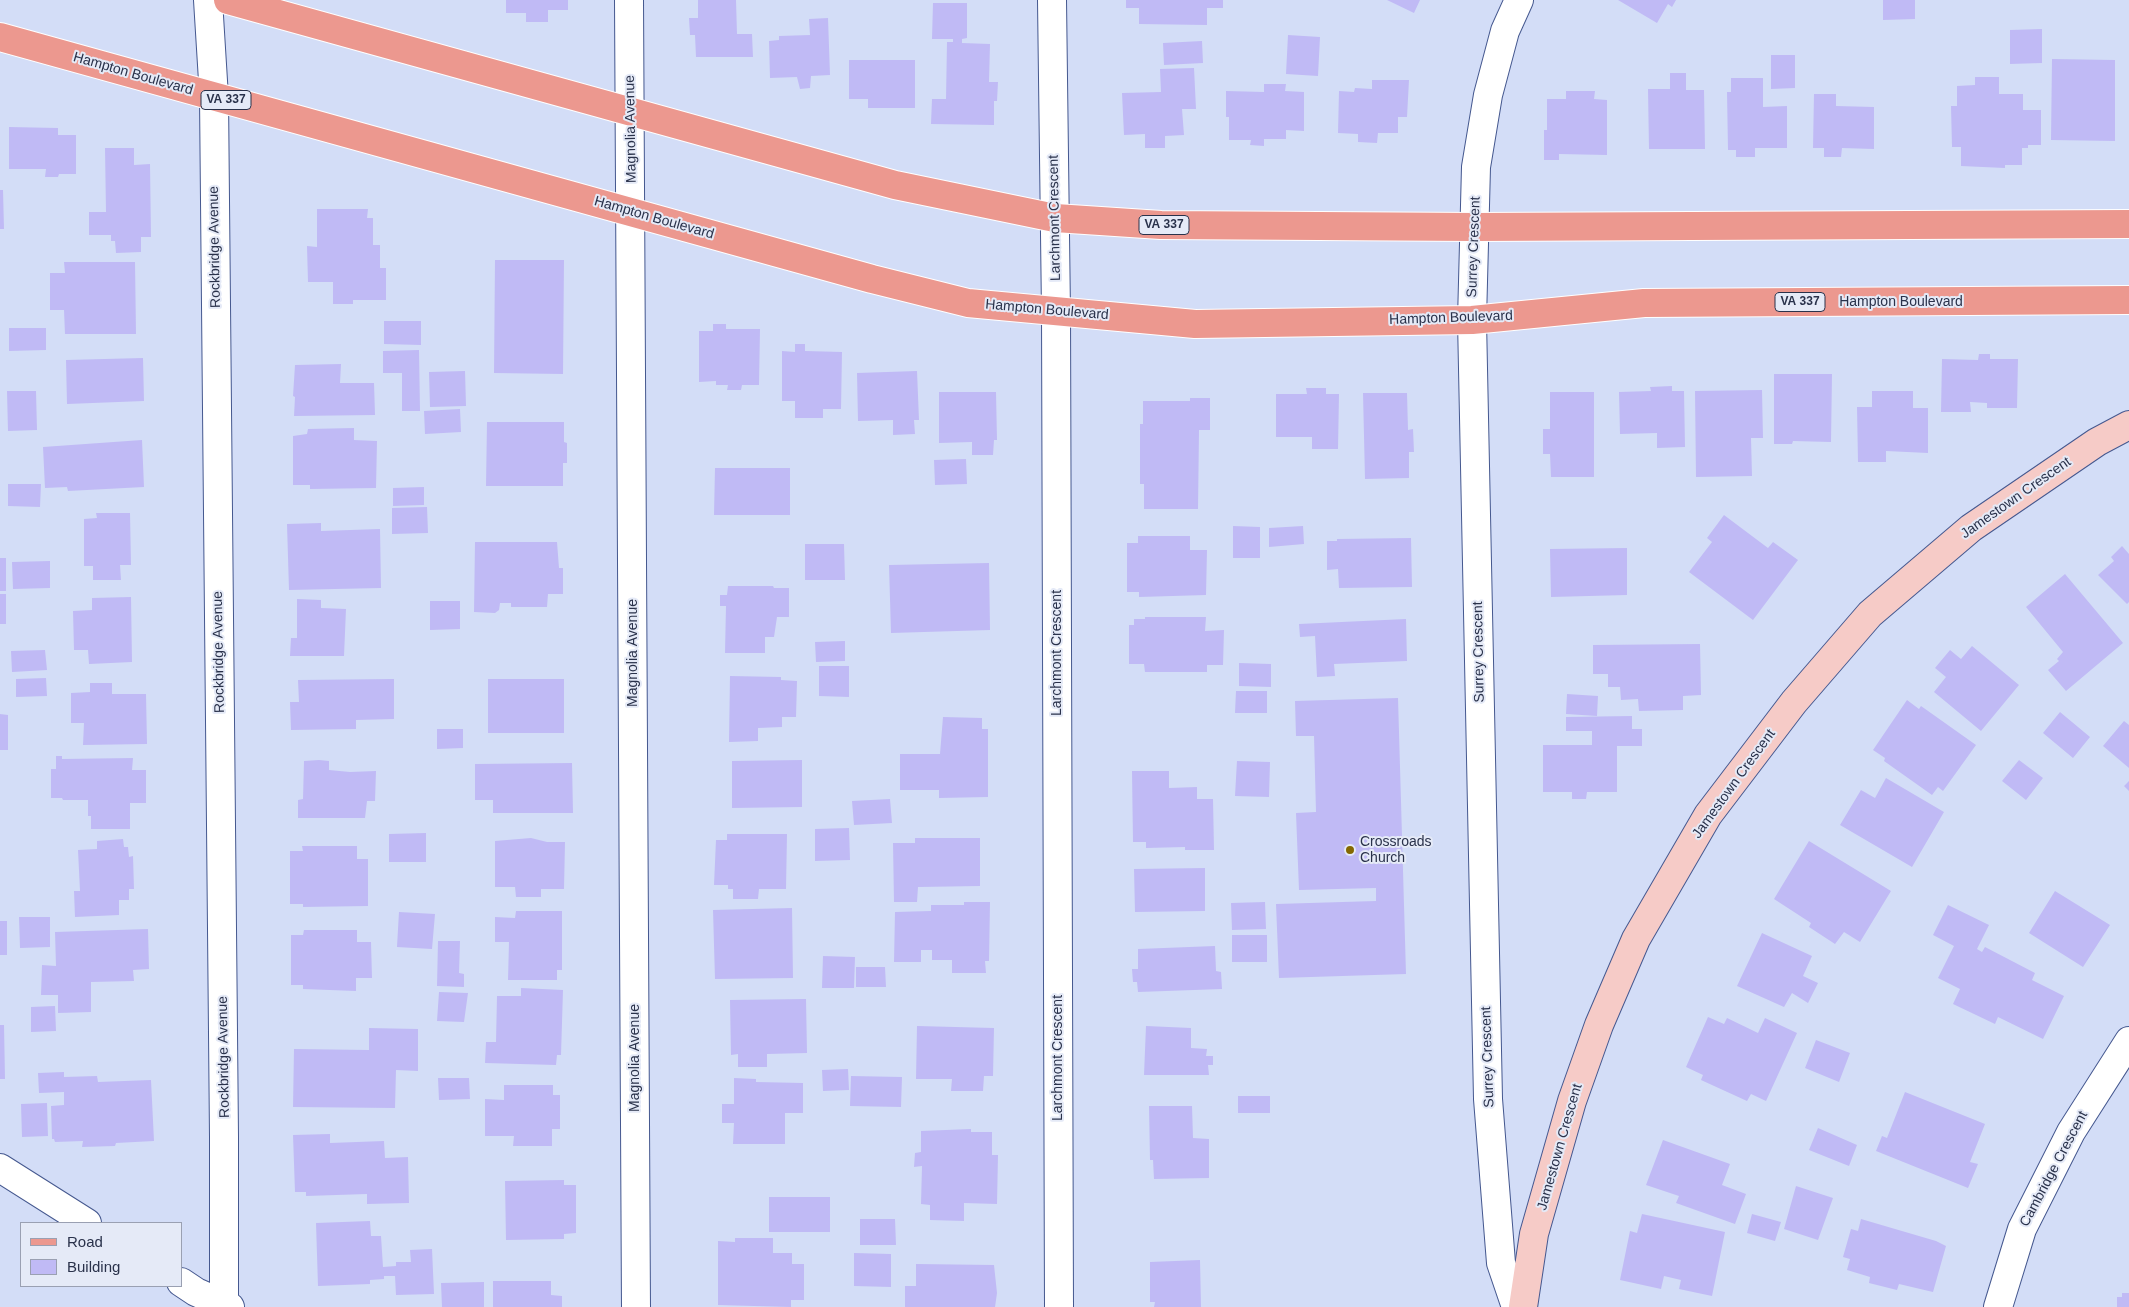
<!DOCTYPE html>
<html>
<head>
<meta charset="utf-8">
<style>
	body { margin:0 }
	#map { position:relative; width:2129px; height:1307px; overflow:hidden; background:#d3ddf7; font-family:Helvetica,sans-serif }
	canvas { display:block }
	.legend { position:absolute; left:20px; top:1222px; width:162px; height:65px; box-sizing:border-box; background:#e5eaf7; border:1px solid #9aa0b2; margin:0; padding:6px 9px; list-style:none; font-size:15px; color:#2a324b }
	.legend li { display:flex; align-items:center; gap:10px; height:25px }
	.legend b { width:25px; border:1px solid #9aa0b2 }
</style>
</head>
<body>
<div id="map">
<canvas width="2129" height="1307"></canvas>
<ul class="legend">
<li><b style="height:6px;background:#ec988f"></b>Road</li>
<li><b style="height:14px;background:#c0baf5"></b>Building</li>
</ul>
</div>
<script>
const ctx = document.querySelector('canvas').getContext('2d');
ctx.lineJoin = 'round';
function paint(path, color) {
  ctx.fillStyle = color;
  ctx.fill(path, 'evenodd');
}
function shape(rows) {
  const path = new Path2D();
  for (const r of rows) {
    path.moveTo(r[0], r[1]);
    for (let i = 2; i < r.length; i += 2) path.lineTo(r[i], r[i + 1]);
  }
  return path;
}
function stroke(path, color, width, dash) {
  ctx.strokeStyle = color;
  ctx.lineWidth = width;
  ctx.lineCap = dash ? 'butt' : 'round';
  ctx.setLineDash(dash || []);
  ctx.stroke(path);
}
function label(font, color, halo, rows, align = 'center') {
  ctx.font = font + ' Helvetica,sans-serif';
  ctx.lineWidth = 4;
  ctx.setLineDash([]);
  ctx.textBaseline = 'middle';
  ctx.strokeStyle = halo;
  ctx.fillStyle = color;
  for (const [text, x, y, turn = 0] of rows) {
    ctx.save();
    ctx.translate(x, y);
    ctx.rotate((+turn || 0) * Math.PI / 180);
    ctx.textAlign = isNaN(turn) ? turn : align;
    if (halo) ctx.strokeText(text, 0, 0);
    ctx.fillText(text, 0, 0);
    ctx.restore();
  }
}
const building = shape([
	[506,0,568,0,568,10,548,10,548,22,526,22,526,13,506,13],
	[698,0,736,0,737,34,752,34,753,57,696,57,695,35,690,35,689,18,698,18],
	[1126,0,1223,0,1223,8,1207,8,1207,25,1139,24,1139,8,1126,8],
	[1387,0,1420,0,1414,13],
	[1618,0,1676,0,1672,7,1668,4,1657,23],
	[1883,0,1915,0,1915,19,1883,20],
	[933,3,967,3,967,38,962,39,962,43,990,44,989,82,998,82,997,101,994,101,994,125,931,124,932,99,946,99,947,42,953,42,953,39,932,39],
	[828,18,830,75,811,76,810,88,800,89,797,77,770,78,769,41,779,40,779,36,810,35,809,19],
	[2042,29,2042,63,2010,64,2010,30],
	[1288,35,1320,37,1318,76,1286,74],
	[1202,41,1203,63,1164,65,1163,43],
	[1771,55,1795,55,1795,88,1771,89],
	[2052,59,2115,60,2115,141,2051,140],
	[849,60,915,60,915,108,868,108,868,99,849,99],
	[1194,68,1196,109,1182,109,1184,135,1165,136,1165,148,1145,148,1145,134,1124,135,1122,93,1161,92,1160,69],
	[1670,73,1686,73,1686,90,1704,90,1705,149,1649,149,1648,89,1670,89],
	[1975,77,1999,77,1999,94,2023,94,2023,110,2041,110,2041,145,2028,145,2028,148,2022,148,2022,165,2005,165,2005,168,1961,166,1961,147,1952,147,1951,106,1957,106,1957,86,1975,85],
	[1731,78,1763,78,1763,107,1787,106,1787,148,1755,148,1755,157,1736,157,1736,150,1728,150,1727,92,1731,92],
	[1372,80,1409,80,1407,117,1398,117,1398,133,1378,133,1377,143,1358,142,1358,134,1338,133,1339,91,1354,92,1355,88,1372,89],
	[1264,84,1286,84,1285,91,1304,92,1304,131,1286,130,1286,139,1264,139,1264,146,1250,145,1251,140,1229,140,1229,117,1226,117,1226,91,1264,92],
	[1566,91,1595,91,1594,99,1607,100,1607,155,1559,154,1559,160,1544,160,1544,130,1547,130,1547,99,1566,99],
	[1814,94,1836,94,1836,106,1874,107,1874,149,1842,148,1841,157,1824,157,1824,148,1813,148],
	[9,127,58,128,58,135,76,135,76,174,59,174,58,177,45,177,46,169,9,169],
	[105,148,134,148,134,165,150,164,151,237,141,237,141,252,116,253,115,241,111,241,111,235,89,235,89,212,106,212],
	[0,190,3,190,4,229,0,229],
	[317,209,368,209,367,218,373,218,373,245,380,245,380,268,386,268,386,300,353,300,353,304,333,304,333,282,308,282,307,246,317,247],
	[495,260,564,260,563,374,494,373],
	[64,262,135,262,136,334,65,334,64,310,50,310,50,273,65,273],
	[384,321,421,321,421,345,384,344],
	[713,324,726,324,726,329,760,329,759,385,742,385,741,390,727,390,728,385,716,385,716,381,699,382,699,331,713,331],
	[9,328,46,328,46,350,9,351],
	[795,344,805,344,805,351,842,352,841,409,823,409,823,418,795,418,795,401,782,401,782,351,795,352],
	[419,350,420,411,402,411,402,373,383,373,383,351],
	[1979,354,1990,354,1990,359,2018,359,2017,408,1987,408,1987,403,1970,402,1971,412,1941,412,1942,359,1978,360],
	[143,358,144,401,67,404,66,360],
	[341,364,340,383,374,383,375,415,294,416,295,397,293,396,295,365],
	[465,371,466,406,430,407,429,372],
	[917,371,919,420,914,420,915,434,893,435,893,420,858,421,857,373],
	[1774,374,1832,374,1831,442,1793,441,1792,444,1774,444],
	[1672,386,1672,391,1684,391,1685,447,1657,448,1657,433,1620,434,1619,392,1651,391,1650,387],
	[1306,388,1326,388,1326,394,1339,394,1338,449,1312,449,1312,437,1276,437,1276,394,1307,394],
	[1762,390,1763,438,1751,438,1752,476,1696,477,1695,391],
	[7,391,36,391,37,430,8,431],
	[1872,391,1913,391,1913,408,1928,408,1928,453,1886,451,1886,462,1858,462,1857,407,1872,407],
	[939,392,996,392,997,440,994,440,993,455,972,455,972,442,939,443],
	[1550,392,1594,392,1594,477,1551,477,1550,454,1543,454,1543,429,1550,429],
	[1363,393,1407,393,1408,430,1413,429,1414,452,1409,452,1409,478,1365,479],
	[1190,398,1210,398,1210,430,1199,430,1198,509,1144,509,1144,484,1140,484,1140,424,1143,424,1143,401,1190,401],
	[460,409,461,432,425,434,424,411],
	[487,422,564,422,564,442,567,443,567,463,563,463,563,486,486,486],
	[354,428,354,440,377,441,376,488,310,489,310,485,293,485,293,436,307,434,308,429],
	[142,440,144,487,68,491,67,487,45,488,43,447],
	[966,459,967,484,935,485,934,460],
	[715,468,790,468,790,515,714,515],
	[8,484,41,484,40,507,8,506],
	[424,487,424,505,393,506,393,488],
	[427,507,428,533,392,534,392,508],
	[96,513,130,513,131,565,120,565,121,580,93,580,93,566,84,566,84,519,97,518],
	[1724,515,1768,548,1773,542,1798,560,1753,620,1689,572,1712,542,1707,538],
	[321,523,321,531,380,529,381,588,289,590,287,524],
	[1233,526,1260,527,1260,558,1233,558],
	[1303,526,1304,544,1269,547,1269,528],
	[1138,536,1190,536,1190,550,1207,550,1206,595,1139,597,1139,592,1127,592,1127,543,1138,543],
	[1411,538,1412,587,1339,588,1338,569,1327,570,1327,541,1337,541,1337,539],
	[475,542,557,542,559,568,563,568,563,594,548,594,547,607,511,607,511,603,500,603,499,610,495,613,474,612],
	[805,544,844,544,845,580,805,580],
	[2122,546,2129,554,2129,602,2127,604,2098,575,2114,561,2111,557],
	[1627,548,1627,595,1551,597,1550,549],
	[0,558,6,558,6,591,0,591],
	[50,561,50,588,13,589,12,562],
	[989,563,990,630,891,633,889,565],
	[2065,574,2123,643,2066,691,2048,670,2059,661,2057,659,2063,652,2026,607],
	[728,586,773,586,774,588,789,588,789,617,777,617,774,637,765,637,765,653,725,653,726,606,720,606,720,595,727,595],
	[0,594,6,594,6,624,0,624],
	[131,597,132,662,89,664,88,650,74,650,73,611,92,610,92,598],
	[297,599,321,600,321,608,346,609,344,656,290,656,291,638,297,638],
	[430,601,460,601,460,629,430,630],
	[1145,617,1206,617,1205,631,1224,630,1223,665,1207,665,1207,672,1145,672,1144,664,1129,664,1129,625,1134,625,1134,619,1145,619],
	[1406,619,1407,661,1334,664,1335,676,1317,677,1315,636,1300,637,1299,624],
	[845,641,845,661,816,662,815,642],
	[1700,644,1701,695,1683,696,1683,710,1639,711,1638,699,1621,700,1620,687,1608,687,1608,674,1593,674,1593,645],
	[1972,646,2019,685,1981,731,1934,692,1946,677,1935,668,1950,650,1961,659],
	[45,650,47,670,12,672,11,651],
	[1239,663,1271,664,1271,687,1239,686],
	[819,666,849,666,849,697,819,696],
	[730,676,781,677,781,680,797,681,796,717,782,717,782,727,758,728,758,741,729,742],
	[46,678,47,696,16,697,16,679],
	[394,679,394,719,356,720,356,729,291,730,290,702,299,702,298,680],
	[488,679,564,679,564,733,488,733],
	[90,683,112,683,112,694,146,694,147,744,83,745,84,723,71,723,71,693,90,692],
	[1236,691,1267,691,1267,713,1235,713],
	[1567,694,1598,696,1597,716,1566,714],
	[1398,698,1406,974,1279,978,1276,904,1376,901,1376,888,1299,890,1296,813,1316,812,1314,736,1296,736,1295,701],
	[1907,700,1919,709,1921,706,1976,745,1943,791,1938,787,1932,795,1884,761,1885,758,1873,750],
	[2060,712,2090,737,2073,758,2043,733],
	[0,714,8,715,8,750,0,750],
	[1632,716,1632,729,1642,729,1642,746,1617,746,1617,792,1587,792,1586,799,1572,799,1572,792,1543,792,1543,745,1592,745,1592,731,1566,731,1566,717],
	[943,717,982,718,982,729,988,729,988,797,939,798,939,790,900,790,900,754,940,754],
	[2124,721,2129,725,2129,768,2103,746],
	[437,729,463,729,463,748,437,749],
	[56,756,62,756,62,759,133,758,132,770,146,770,146,803,130,803,130,829,91,829,91,816,88,816,88,800,63,800,62,798,51,798,51,769,56,769],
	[319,760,329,761,329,770,350,772,376,771,375,801,367,801,365,818,298,818,298,800,303,799,304,761],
	[802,760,802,807,732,808,732,761],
	[2019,760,2043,778,2026,800,2002,781],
	[1237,761,1270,762,1269,797,1235,796],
	[572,763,573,813,493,813,493,800,475,800,475,764],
	[1132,771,1169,771,1169,788,1197,787,1197,799,1213,799,1214,850,1185,850,1185,847,1146,848,1146,842,1133,842],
	[1886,778,1944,812,1912,867,1840,825,1861,790,1875,798],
	[2129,781,2129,791,2124,786],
	[890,799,892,823,854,825,852,801],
	[849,828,850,860,815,861,815,829],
	[426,833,426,862,389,862,389,834],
	[727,834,787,834,786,889,759,889,758,899,733,899,733,889,728,889,728,885,714,885,716,840,727,840],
	[531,838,547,842,565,842,564,889,541,889,541,897,516,897,515,887,495,887,495,841],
	[915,838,980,838,980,886,918,887,917,902,894,902,893,843,915,843],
	[123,839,124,847,128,847,129,857,133,856,134,889,129,889,129,900,119,900,119,915,75,917,74,891,80,891,78,850,97,849,97,841],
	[1809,841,1891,891,1860,942,1844,932,1835,944,1809,927,1811,923,1774,899],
	[302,846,357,846,357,859,368,859,368,906,303,907,303,904,290,904,290,851,303,851],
	[1205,868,1205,911,1135,912,1134,869],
	[2055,891,2110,925,2083,967,2029,933],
	[964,902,990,902,989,961,985,961,986,973,952,973,952,960,932,960,932,950,921,950,921,962,894,962,895,912,931,911,931,905,964,905],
	[1265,902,1266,929,1232,930,1231,903],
	[1948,905,1989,925,1977,949,1982,952,1985,947,2035,973,2032,980,2064,996,2043,1039,1998,1017,1995,1024,1953,1004,1960,989,1938,978,1954,946,1933,935],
	[792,908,793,978,715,979,713,910],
	[516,911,562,911,562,970,557,970,557,980,508,980,509,942,495,942,495,917,515,918],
	[399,912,435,914,432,949,397,947],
	[19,917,50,917,50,947,20,948],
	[0,921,7,921,7,955,0,955],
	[148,929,149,969,133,970,134,981,91,982,91,1012,58,1013,58,995,41,995,42,965,56,966,55,932],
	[304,930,357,930,357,942,371,942,372,978,356,978,356,991,303,989,303,985,291,985,291,935,303,935],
	[1762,933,1812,956,1803,976,1818,983,1808,1003,1792,993,1784,1007,1737,986],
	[1232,935,1267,935,1267,962,1232,962],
	[438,941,460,941,459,973,464,974,464,987,437,986],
	[1215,946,1216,971,1221,972,1222,989,1138,992,1137,982,1133,982,1132,969,1138,969,1138,949],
	[823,956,855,957,854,988,822,988],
	[856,967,885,967,886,987,856,987],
	[521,988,563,990,561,1055,557,1055,556,1065,485,1063,486,1042,496,1042,497,996,521,996],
	[439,992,468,993,464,1022,437,1021],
	[806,999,807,1053,767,1054,767,1067,738,1067,738,1054,731,1055,730,1000],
	[55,1006,56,1031,31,1032,31,1007],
	[1708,1017,1724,1024,1727,1018,1758,1033,1765,1018,1797,1033,1766,1101,1751,1094,1747,1101,1701,1080,1703,1075,1686,1067],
	[0,1025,4,1025,5,1079,0,1079],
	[917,1026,994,1028,993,1076,984,1076,983,1091,951,1091,952,1079,916,1079],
	[1146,1026,1191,1028,1191,1048,1207,1049,1206,1056,1213,1056,1213,1065,1208,1065,1209,1075,1144,1075],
	[369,1028,418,1029,418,1071,396,1070,395,1108,293,1107,294,1049,369,1050],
	[1816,1040,1850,1053,1839,1082,1805,1068],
	[848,1069,849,1090,823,1091,822,1070],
	[64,1072,64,1077,97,1076,98,1082,151,1080,154,1141,116,1143,115,1146,82,1147,83,1141,55,1142,54,1139,52,1139,51,1106,64,1105,64,1092,39,1093,38,1073],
	[851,1076,902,1077,901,1107,850,1106],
	[438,1078,469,1078,470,1099,439,1100],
	[734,1078,756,1079,756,1082,803,1083,803,1113,785,1113,785,1144,733,1144,734,1123,722,1123,722,1104,734,1104],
	[504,1085,553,1085,553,1095,560,1095,560,1129,552,1129,552,1146,513,1146,514,1136,485,1136,485,1099,504,1100],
	[1905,1092,1985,1124,1970,1162,1978,1164,1968,1188,1876,1151,1882,1136,1887,1138],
	[1238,1096,1270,1096,1270,1113,1238,1113],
	[47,1103,48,1136,22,1137,21,1104],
	[1149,1106,1192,1106,1193,1138,1209,1139,1209,1178,1154,1179,1153,1160,1150,1160],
	[1818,1128,1857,1145,1849,1166,1809,1150],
	[971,1129,971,1132,992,1132,992,1155,998,1155,997,1204,964,1203,964,1221,930,1220,930,1205,921,1204,922,1166,914,1167,915,1153,921,1152,921,1131],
	[330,1134,330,1143,384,1141,385,1158,408,1157,409,1203,367,1204,367,1194,306,1196,306,1192,295,1192,293,1135],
	[1663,1140,1730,1164,1722,1185,1746,1194,1735,1224,1676,1203,1679,1196,1646,1185],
	[564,1180,564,1185,576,1185,576,1233,564,1234,564,1239,506,1240,505,1181],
	[1796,1186,1833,1198,1818,1240,1784,1229],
	[769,1197,830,1197,830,1232,769,1232],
	[1642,1214,1725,1232,1712,1296,1679,1289,1681,1280,1664,1276,1661,1289,1620,1280,1630,1231,1637,1233],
	[1752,1214,1781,1222,1775,1241,1747,1233],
	[860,1219,895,1219,896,1245,860,1245],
	[1861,1219,1936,1241,1946,1246,1933,1292,1899,1284,1897,1290,1869,1283,1870,1277,1847,1270,1850,1259,1843,1257,1851,1229,1858,1231],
	[370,1221,371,1236,381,1236,383,1267,396,1266,396,1262,411,1262,410,1250,432,1249,434,1294,396,1295,395,1276,384,1276,384,1279,370,1280,370,1284,318,1286,316,1223],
	[735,1238,773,1238,773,1253,792,1253,792,1264,804,1264,804,1300,791,1300,791,1307,718,1305,718,1241,735,1242],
	[854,1253,891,1254,891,1287,854,1286],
	[1200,1260,1201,1307,1154,1307,1155,1302,1150,1302,1150,1262],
	[916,1264,994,1265,997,1293,995,1307,905,1307,905,1286,916,1286],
	[493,1281,551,1281,551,1295,562,1296,562,1307,493,1307],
	[484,1282,484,1307,442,1307,441,1283],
	[2122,1293,2129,1293,2129,1307,2117,1307,2117,1297,2122,1297]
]);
const street = shape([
	[208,0,214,97,224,1137,224,1304],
	[629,0,636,1307],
	[1052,0,1056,312,1059,1307],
	[0,1168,87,1223],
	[181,1282,196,1292,230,1307],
	[1516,1307,1501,1263,1488,1099,1472,320,1476,167,1488,95,1505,31,1519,0],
	[1998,1307,2022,1229,2071,1132,2129,1041]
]);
const secondary = shape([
	[1523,1307,1534,1234,1572,1101,1599,1025,1636,939,1708,815,1794,702,1870,614,1971,528,2097,442,2129,425]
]);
const primary = shape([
	[228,0,895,185,1055,218,1161,225,1475,227,2129,224],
	[0,37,872,279,968,303,1195,324,1472,320,1644,303,2129,300]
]);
const markers = [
	[1350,850,5,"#856801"]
];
const shields = [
	[226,100,50],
	[1164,225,50],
	[1800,302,50]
];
const shieldNames = [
	["VA 337",226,100],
	["VA 337",1164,225],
	["VA 337",1800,302]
];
const streetNames = [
	["Hampton Boulevard",133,74,16],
	["Magnolia Avenue",631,129,-91],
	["Hampton Boulevard",654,218,16],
	["Larchmont Crescent",1055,218,-91],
	["Rockbridge Avenue",215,247,-91],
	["Surrey Crescent",1474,247,-88],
	["Hampton Boulevard",1901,302],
	["Hampton Boulevard",1047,310,5],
	["Hampton Boulevard",1451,318,-2],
	["Jamestown Crescent",2016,498,-35],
	["Rockbridge Avenue",219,652,-91],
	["Surrey Crescent",1479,652,-91],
	["Magnolia Avenue",633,653,-90],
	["Larchmont Crescent",1057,653,-90],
	["Jamestown Crescent",1734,784,-54],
	["Rockbridge Avenue",224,1057,-91],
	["Surrey Crescent",1488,1057,-92],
	["Magnolia Avenue",635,1058,-90],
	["Larchmont Crescent",1058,1058,-90],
	["Jamestown Crescent",1560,1147,-74],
	["Cambridge Crescent",2054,1169,-62]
];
const poiNames = [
	["Crossroads",1360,842],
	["Church",1360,858]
];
paint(building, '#c0baf5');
stroke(street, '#45588f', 30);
stroke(secondary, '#45588f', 30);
stroke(primary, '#fff', 30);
stroke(street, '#fff', 28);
stroke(secondary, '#f6cbc7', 28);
stroke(primary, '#ec988f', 28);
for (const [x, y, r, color] of markers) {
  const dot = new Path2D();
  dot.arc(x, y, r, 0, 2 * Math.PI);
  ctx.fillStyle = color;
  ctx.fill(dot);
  stroke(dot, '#e5eaf7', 2);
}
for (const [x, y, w] of shields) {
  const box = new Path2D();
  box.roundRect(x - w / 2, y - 9.5, w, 19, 4);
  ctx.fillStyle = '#e5eaf7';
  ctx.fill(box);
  stroke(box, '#2a324b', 1);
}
label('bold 12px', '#2a324b', null, shieldNames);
label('14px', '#2a324b', '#e5eaf7', streetNames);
label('14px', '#2a324b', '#e5eaf7', poiNames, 'left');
</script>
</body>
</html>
